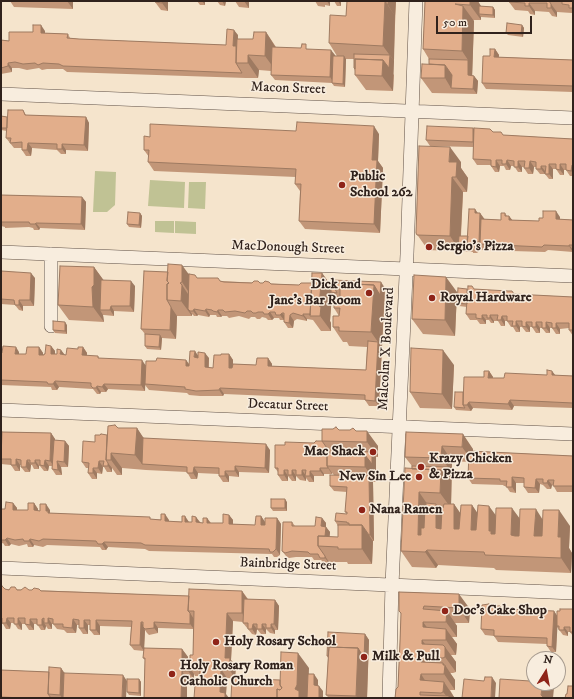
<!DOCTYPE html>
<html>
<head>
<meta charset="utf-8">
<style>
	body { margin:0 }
	#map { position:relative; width:574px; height:699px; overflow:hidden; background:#f5e4cc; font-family:"IM FELL DW Pica",serif }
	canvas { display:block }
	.frame { position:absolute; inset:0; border:2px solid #30221c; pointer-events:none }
	.north { position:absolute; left:526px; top:651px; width:40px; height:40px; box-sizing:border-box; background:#f8edde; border:1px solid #a89c90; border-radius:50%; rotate:11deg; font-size:11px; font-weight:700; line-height:16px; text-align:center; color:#30221c }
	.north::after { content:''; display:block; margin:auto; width:14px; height:18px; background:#8f2418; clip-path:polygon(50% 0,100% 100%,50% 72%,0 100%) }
	.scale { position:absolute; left:436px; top:16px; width:96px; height:18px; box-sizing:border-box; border:2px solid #30221c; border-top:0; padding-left:5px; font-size:12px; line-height:14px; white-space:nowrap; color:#30221c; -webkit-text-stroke:3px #f8edde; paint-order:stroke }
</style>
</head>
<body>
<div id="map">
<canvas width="574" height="699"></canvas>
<div class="frame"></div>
<div class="north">N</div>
<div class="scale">50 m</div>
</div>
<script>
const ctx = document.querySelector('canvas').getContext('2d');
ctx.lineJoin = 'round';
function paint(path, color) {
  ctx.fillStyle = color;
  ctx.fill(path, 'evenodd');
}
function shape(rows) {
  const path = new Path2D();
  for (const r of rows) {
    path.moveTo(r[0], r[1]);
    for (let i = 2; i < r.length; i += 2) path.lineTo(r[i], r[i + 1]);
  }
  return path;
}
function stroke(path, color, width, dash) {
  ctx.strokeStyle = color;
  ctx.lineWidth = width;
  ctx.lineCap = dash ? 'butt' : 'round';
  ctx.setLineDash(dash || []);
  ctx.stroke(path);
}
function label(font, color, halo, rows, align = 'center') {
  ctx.font = font + ' "IM FELL DW Pica",serif';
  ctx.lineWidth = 3;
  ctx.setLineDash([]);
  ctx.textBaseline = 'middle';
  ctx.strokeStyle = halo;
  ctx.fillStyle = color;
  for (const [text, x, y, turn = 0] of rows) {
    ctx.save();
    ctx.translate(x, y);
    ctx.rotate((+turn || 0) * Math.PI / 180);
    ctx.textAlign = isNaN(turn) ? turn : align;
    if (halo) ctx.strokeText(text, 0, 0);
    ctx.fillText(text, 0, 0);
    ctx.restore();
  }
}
const green = shape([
	[95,171,116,172,115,205,107,212,93,212],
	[150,180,185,182,184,208,148,206],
	[189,182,206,182,205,209,188,208],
	[155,221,174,221,174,233,155,232],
	[175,221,196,222,196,234,175,233]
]);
const minor = shape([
	[1,94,573,118],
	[1,252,573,276],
	[51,254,51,326],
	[1,410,573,434],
	[1,568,573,593],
	[389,698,392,585,407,254,416,1]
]);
const wall = shape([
	[10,1,73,1,73,9,14,7],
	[168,1,168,11,161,10,155,2],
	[190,1,196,1,196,2,190,2],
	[197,1,205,1,205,5,200,5],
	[217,1,226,1,225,6,220,5],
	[235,1,249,1,249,8,239,7],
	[315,1,396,1,393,74,394,75,393,91,366,90,355,75,355,71,354,68,354,59,346,59,345,87,334,86,332,83,275,80,271,75,271,71,259,70,258,78,246,78,67,72,63,69,47,69,42,70,39,68,27,70,19,68,12,68,12,72,1,74,1,40,9,41,45,31,45,33,68,34,70,38,79,39,226,45,238,35,238,39,253,39,266,32,276,47,309,49,337,56,329,43,346,16,347,2,341,2,341,6,337,6,334,1,330,1,330,6,325,5,325,7,318,6],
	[425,1,481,6,493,7,495,10,495,18,481,17,481,20,473,20,474,21,472,75,474,76,478,81,477,94,432,93,421,78,429,64,429,59,423,49],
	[573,1,573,14,572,13,557,12,557,17,552,16,549,12,535,11,535,15,530,14,528,11,515,10,509,2],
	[522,25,524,28,523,37,508,35,506,33],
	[495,49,499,55,499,57,573,60,573,92,486,89,482,83],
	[23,110,26,115,86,117,89,123,88,151,66,150,66,154,61,154,57,150,32,148,31,156,26,156,22,150,22,148,14,148,6,138,7,131,1,130,1,116,7,117],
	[473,128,474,130,493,132,503,135,573,139,573,176,570,176,566,170,564,170,564,175,560,175,556,169,553,169,553,179,549,179,545,174,545,171,545,174,540,174,536,169,536,167,534,167,533,174,528,174,524,168,524,167,522,167,522,172,518,172,514,166,511,166,510,170,506,170,504,166,500,166,499,172,495,172,491,166,491,165,477,165,473,159,473,147,430,146,426,140],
	[379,134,378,161,383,168,380,233,305,229,299,221,300,191,295,184,296,177,154,171,148,162,149,157,144,150],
	[461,162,461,168,468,178,467,192,463,192,461,236,468,236,478,213,480,213,484,219,501,220,505,213,507,216,509,216,512,220,539,221,543,218,560,217,560,219,573,220,573,252,548,250,545,252,480,250,477,253,473,253,473,252,428,250,416,233],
	[1,195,82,197,86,202,85,230,40,228,39,230,34,230,33,228,29,227,5,228,5,227,1,226],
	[140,213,142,216,141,228,129,227,127,224],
	[94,267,103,280,135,286,134,312,114,311,114,316,104,315,103,315,104,322,69,320,58,305],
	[1,271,35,278,34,306,23,306,23,311,19,310,15,305,1,304],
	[144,271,189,274,197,278,220,281,299,285,311,283,322,273,331,286,385,288,379,406,369,406,365,400,224,394,223,396,200,396,189,395,187,393,149,390,145,385,145,391,108,389,106,392,101,392,100,394,97,394,93,389,59,387,57,390,52,390,51,387,1,385,1,353,19,352,19,354,26,354,39,347,43,353,43,355,45,354,51,346,55,351,55,354,66,355,78,349,83,347,87,353,87,356,98,356,99,358,146,365,156,361,186,360,190,365,198,356,209,358,209,367,213,368,221,355,229,354,233,360,233,364,256,365,268,358,272,364,272,366,366,370,367,347,349,346,347,342,343,342,333,327,339,316,334,308,334,297,332,294,330,321,331,323,331,331,321,331,313,320,307,319,307,321,297,319,294,321,293,328,288,328,284,322,284,320,280,320,279,318,274,318,272,320,268,320,266,318,262,317,260,319,257,319,255,317,251,317,249,319,239,316,229,318,227,316,222,316,221,317,217,317,216,315,210,315,209,317,198,315,197,316,194,316,192,314,192,316,177,316,176,339,162,338,161,350,147,349,145,346,145,334,141,329],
	[474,289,514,294,573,297,573,336,569,330,569,328,560,329,560,334,556,334,552,328,550,328,550,333,546,333,542,328,540,328,540,333,536,333,532,327,530,327,530,332,526,332,522,327,520,327,520,332,516,332,513,327,511,327,507,321,505,321,505,326,501,326,498,321,494,321,494,323,491,323,489,320,486,320,486,324,480,324,477,320,470,320,466,314,467,307,459,306,457,303],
	[457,292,455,336,423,334,412,319],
	[67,325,67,334,55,333,53,330],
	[454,365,452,409,420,408,410,392],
	[489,371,493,377,493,378,504,378,555,375,573,376,573,408,514,406,512,410,473,408,471,411,456,410,454,407,463,392,484,377],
	[118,428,137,428,143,438,270,450,269,473,239,472,239,477,229,476,229,482,223,482,219,476,219,474,198,473,197,479,191,479,187,472,146,470,122,468,122,475,117,475,112,468,112,472,107,472,104,467,103,467,102,474,97,473,97,479,92,479,88,473,89,468,86,468,82,462,95,442,107,435],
	[1,430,2,432,51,433,55,439,55,440,65,441,69,446,68,467,61,467,62,475,56,475,52,469,52,466,49,466,48,471,44,471,40,466,39,466,39,469,34,469,32,465,31,465,30,472,25,472,21,467,21,465,20,465,20,471,15,471,11,465,1,464],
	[339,430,356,431,378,446,378,457,376,457,376,482,373,482,374,541,373,541,372,564,348,564,347,562,329,562,329,563,324,563,321,560,314,560,312,557,296,557,289,558,286,556,282,551,292,522,295,526,315,526,322,518,326,523,326,527,330,532,329,537,338,537,338,526,335,521,347,514,345,512,347,492,334,491,330,486,334,475,332,473,332,474,324,474,324,476,314,476,314,482,309,482,306,478,306,481,300,480,296,476,296,481,292,481,288,476,288,481,282,481,278,475,278,472,275,468,285,445,314,443,322,441],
	[406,432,473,449,473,451,573,456,573,492,557,492,553,485,552,485,551,489,547,489,543,485,540,484,539,493,528,493,524,487,524,483,516,483,516,493,510,492,506,486,504,486,503,485,472,484,468,478,469,462,452,461,451,504,454,504,460,513,472,505,478,514,519,519,543,519,570,526,569,548,572,553,571,573,496,570,494,568,438,565,436,568,412,567,401,551,412,466,405,457],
	[439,508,442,508,442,512],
	[287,502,287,511,273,511,271,508],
	[13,503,17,508,17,510,28,510,34,503,38,509,38,511,50,510,50,513,169,520,169,521,203,523,207,518,211,523,223,523,229,515,233,520,233,524,255,525,261,516,265,522,277,518,281,524,280,555,277,557,274,557,272,554,149,551,145,549,108,547,106,550,102,550,100,547,47,545,43,547,34,545,33,547,28,547,27,544,19,546,11,544,9,546,5,546,3,543,1,544,1,509,5,509],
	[1,587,5,589,189,596,242,591,248,599,275,600,279,606,278,630,275,630,275,634,270,633,266,629,266,634,261,634,257,629,256,635,252,634,243,623,243,622,233,621,231,660,236,666,235,678,227,678,226,694,199,685,199,676,195,676,194,674,194,679,187,679,187,698,144,698,145,660,143,658,144,651,134,650,130,645,131,627,100,626,100,635,94,635,90,630,90,625,88,625,88,634,83,634,79,628,79,625,77,625,76,633,67,633,64,630,57,629,53,624,52,624,52,629,48,629,46,626,45,630,41,630,37,624,34,624,34,630,29,630,25,624,22,624,22,630,18,629,14,623,11,623,10,629,6,629,3,624,1,624],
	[158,628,193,629,193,655,190,662,188,660,188,657,182,649,144,648,145,630,147,633,149,635,158,633],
	[399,592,470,609,469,623,455,623,457,626,457,637,452,637,457,644,456,655,451,655,456,662,456,672,453,673,450,673,455,680,455,690,450,690,454,697,454,698,395,698,398,687,401,614,399,611],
	[491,606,503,609,554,611,557,616,560,611,573,609,573,636,570,632,568,632,568,636,563,635,557,627,556,652,551,652,547,646,547,644,498,642,494,636,485,635,481,629],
	[365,634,369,640,367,698,329,698,326,695,328,658,327,656],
	[61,668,64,673,126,698,1,698,1,670,49,672],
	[139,679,141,682,141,696,129,695,127,692]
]);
const shadedWall = shape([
	[67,1,73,1,73,9],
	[162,1,168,1,168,11,162,3],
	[202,1,205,1,205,5],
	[222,1,226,1,225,6],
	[244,1,249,1,249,8],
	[327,1,330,1,330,6],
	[338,1,341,1,341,6],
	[385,1,395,16,394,61,383,46],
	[388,1,396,1,395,16,388,5],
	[470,1,478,1,481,6,481,14,479,14,481,17,481,20,470,5],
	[529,3,535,11,535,15,529,6],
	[551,4,557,12,557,17,551,8],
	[463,6,474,21,472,81,468,75,468,60,462,51],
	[493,7,495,10,495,18,493,15],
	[41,25,45,31,45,39,41,33],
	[522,25,524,28,523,37,521,34],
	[234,30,238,35,237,51,233,46],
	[266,32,276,48,276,71,265,56],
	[495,49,499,55,498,62,494,57],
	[331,50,335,55,334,83,330,77],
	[248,55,259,70,258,78,248,63],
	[390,55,394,61,393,91,382,76,383,60],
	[344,56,346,59,345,87,343,84],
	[8,63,12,68,12,72,8,66],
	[445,65,456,80,451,88,445,78],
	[474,76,478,81,477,94,473,89],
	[86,117,89,123,88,151,84,145],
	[374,126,379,134,378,161,383,168,380,233,374,224,372,160],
	[473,128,477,134,477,148,473,142],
	[28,143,32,148,31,156,27,150],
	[62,144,66,150,66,154,62,149],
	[450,147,461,162,461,168,468,178,467,192,456,177,449,162],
	[496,160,500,166,499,172,496,167],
	[507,160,511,166,510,170,506,164],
	[518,161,522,167,522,172,518,167],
	[530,161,534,167,533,174,529,168],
	[549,164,553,169,553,179,549,174],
	[560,164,564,170,564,175,560,170],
	[572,165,573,167,573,173,571,171],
	[541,166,545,171,545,174,541,169],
	[452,177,463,192,460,248,458,248,450,236],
	[82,197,86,202,85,230,81,224],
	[475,209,480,216,480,213,486,221,480,244,479,242,475,213],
	[556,211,560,217,560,225,556,219],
	[140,213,142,216,141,228,139,225],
	[509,216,513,221,509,220],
	[36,223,40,228,39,230,35,224],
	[569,245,573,250,573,252,569,246],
	[182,265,193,280,192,297,182,282],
	[94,267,105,282,100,310,103,315,104,322,93,307,92,287],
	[31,273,35,278,34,306,30,300],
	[322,273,333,288,331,292,332,294,330,321,331,323,331,331,320,316,318,316],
	[446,277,457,292,455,336,445,320],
	[131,281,135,286,134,312,130,306],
	[381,282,385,288,379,406,375,401,378,342,371,332,374,285],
	[182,285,192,300,188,309,192,314,192,316,181,301],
	[19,300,23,306,23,311,19,305],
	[111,306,114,311,114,316,110,310],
	[171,307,177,316,176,339,170,330],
	[194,309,198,315,197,316,193,311],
	[206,309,210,315,209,317,205,311],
	[218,310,222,316,221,317,217,312],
	[270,312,274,318,272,320,268,314],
	[282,313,286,318,284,320,280,315],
	[303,314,307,319,307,321,303,316],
	[290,315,294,321,293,328,289,323],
	[482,315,486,320,486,324,482,319],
	[490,315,494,321,494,323,490,318],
	[502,316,505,321,505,326,501,320],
	[516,321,520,327,520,332,516,326],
	[65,322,67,325,67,334,65,331],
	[526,322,530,327,530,332,526,327],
	[536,322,540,328,540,333,536,327],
	[546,322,550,328,550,333,546,328],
	[556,323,560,329,560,334,556,328],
	[160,335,162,338,161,350,159,347],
	[51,346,55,351,55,360,51,354],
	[16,347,19,352,19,359,15,354],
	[39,347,43,353,43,360,39,355],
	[83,347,87,353,86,361,82,355],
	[61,350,65,355,60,354],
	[443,350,454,365,452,409,442,394],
	[195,351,199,357,198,363,194,357],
	[205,353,209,358,208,373,205,367],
	[229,354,233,360,233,373,229,368],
	[268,358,272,364,272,371,268,366],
	[142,360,146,366,145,391,141,385],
	[186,360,190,366,190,372,186,366],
	[489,371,493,377,492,383,488,378],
	[552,371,556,376,552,375],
	[55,381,59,387,57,390,53,384],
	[104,384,108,389,106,392,102,387],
	[97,386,101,392,100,394,96,388],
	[220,388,224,394,223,396,219,390],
	[510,400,514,406,512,410,508,404],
	[469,402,473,408,471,411,467,405],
	[137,428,147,443,142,464,135,455],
	[1,430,6,437,1,459],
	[367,431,378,446,378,457,367,442],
	[51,433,55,439,54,466,50,461],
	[463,434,473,449,473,462,462,447],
	[65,441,69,446,68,467,64,462],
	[266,444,270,450,269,473,265,468],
	[442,446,452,461,451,508,440,493,441,470,448,467,441,458],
	[372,452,376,457,376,482,365,467,365,455],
	[111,453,122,468,122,475,111,460],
	[16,459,20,465,20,471,16,465],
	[27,460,31,465,30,472,26,467],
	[35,460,39,466,39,469,35,463],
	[45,460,49,466,48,471,44,466],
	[57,461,61,467,62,475,58,470],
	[99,461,103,467,102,474,98,468],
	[108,463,112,468,112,472,108,466],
	[235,466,239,472,239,477,235,471],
	[194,467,198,473,197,479,193,473],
	[328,467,332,473,332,474,328,468],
	[93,468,97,473,97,479,93,473],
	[320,468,324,474,324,476,320,471],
	[284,470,288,476,288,481,284,475],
	[292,470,296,476,296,481,292,475],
	[302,470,306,476,305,476,306,478,306,481,302,475],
	[225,471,229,476,229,482,225,476],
	[310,471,314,476,314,482,310,476],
	[369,476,373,482,374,541,370,535],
	[512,477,516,483,516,493,512,487],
	[536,479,540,484,539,493,535,488],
	[548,480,552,485,551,489,547,483],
	[419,492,430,508,429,550,418,535],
	[285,499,287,502,287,511,285,508],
	[13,503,17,508,17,515,13,510],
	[34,503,38,509,38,516,34,510],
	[46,504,50,510,50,514,52,517,46,511],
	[436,504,447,519,447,543,436,528],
	[454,504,465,520,464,544,454,529],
	[472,505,482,520,482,545,471,530],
	[489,506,500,521,502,549,489,531],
	[512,508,523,523,522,551,511,535],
	[536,509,546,525,545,551,534,536],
	[559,510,570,526,569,548,572,553,571,573,561,558,558,537],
	[165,514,169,520,169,527,165,521],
	[229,515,233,520,233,529,229,524],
	[185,516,189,522,189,528,185,522],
	[261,516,265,522,265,530,261,525],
	[196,517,200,522,200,528,196,522],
	[207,518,211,524,207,523],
	[277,518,281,524,280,555,276,549],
	[322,518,326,523,326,527,330,532,329,547,321,526],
	[362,525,373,541,372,564,362,549],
	[7,538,11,544,9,546,5,540],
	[30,539,34,545,33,547,29,541],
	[104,542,108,547,106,550,102,544],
	[427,550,438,565,436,568,425,552],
	[325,556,329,562,329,563,325,558],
	[242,591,248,600,247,622,242,613],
	[459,594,470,609,469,623,459,608],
	[275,600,279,606,278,630,274,624],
	[447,611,457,626,457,637,446,622],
	[554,611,558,617,556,652,552,647],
	[190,613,194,619,194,629,190,624],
	[227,613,233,621,231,660,236,666,235,678,229,669,225,658],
	[7,618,11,623,10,629,6,623],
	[18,618,22,624,22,630,18,624],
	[48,618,52,624,52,629,48,623],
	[30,619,34,624,34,630,30,625],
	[42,619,45,623,44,623,46,626,45,630,42,625],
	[73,619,77,625,76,633,72,628],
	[84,620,88,625,88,634,84,628],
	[96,620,100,626,100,635,96,630],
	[141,622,145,628,143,627,145,630,144,651,140,645],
	[154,622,158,628,158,633,154,628],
	[423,622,434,637,423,627],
	[253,624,257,629,256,635,252,629],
	[262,624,266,629,266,634,262,629],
	[271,624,275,630,275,634,271,628],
	[564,627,568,632,568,636,564,630],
	[446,629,457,644,456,655,446,640],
	[365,634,369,640,367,698,357,698,356,696,358,648],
	[422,640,433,655,422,644],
	[445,647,456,662,456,672,445,657],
	[182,649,188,657,188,669,182,660],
	[298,653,309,668,308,698,299,698,295,689],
	[421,657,432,672,421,662],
	[188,660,194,668,190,668,194,674,194,679,188,671],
	[443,663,445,666,445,665,455,680,455,690,444,674],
	[61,668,68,678,68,698,62,698,60,695],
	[221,669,227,678,226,694,229,698,224,698,220,692],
	[182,671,187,679,187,698,181,698],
	[314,674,318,680,318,691,314,685],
	[421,674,431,690,420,680],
	[123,675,127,681,126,698,122,698],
	[492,677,496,683,495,698,491,698],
	[139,679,141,682,141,696,139,693],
	[444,682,454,697,454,698,448,698,443,692],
	[543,683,551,683,554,688,553,698,542,698,541,695],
	[319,686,323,691,323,698,319,698]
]);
const building = shape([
	[155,1,162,1,162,3,155,2,155,1],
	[347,1,385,1,383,46,329,43,330,15,346,16,347,1],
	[383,1,388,1,388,5,385,1,383,1],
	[425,1,470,1,470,5,455,4,463,6,462,51,423,49,425,1],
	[509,1,549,1,551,4,551,8,547,8,547,3,529,3,529,6,525,6,525,3,509,2,509,1],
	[562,1,573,1,573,8,569,8,569,5,562,4,562,1],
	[479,6,493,7,493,15,479,14,479,6],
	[507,23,522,25,521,34,506,33,507,23],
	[33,25,41,25,41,33,68,34,67,38,79,39,226,45,227,29,234,30,233,46,236,46,236,63,242,73,63,66,59,64,43,63,38,65,35,63,23,64,15,62,8,63,8,66,1,68,1,40,9,41,9,32,33,32,33,25],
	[254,32,266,32,265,56,248,55,248,63,236,63,237,39,253,39,254,32],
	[302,44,306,44,306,49,331,50,330,77,271,75,272,47,301,48,302,44],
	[490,49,495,49,494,57,573,60,573,86,482,83,483,56,490,56,490,49],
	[354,54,390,55,389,68,383,60,355,59,355,69,354,68,354,54],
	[333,56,344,56,343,84,332,83,333,56],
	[355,59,383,60,382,76,355,75,355,59],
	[429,59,468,60,468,75,474,76,473,89,451,88,452,75,445,65,429,64,429,59],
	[422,64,445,65,445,78,421,78,422,64],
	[8,110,23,110,25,115,86,117,84,145,62,144,62,149,57,149,57,144,28,143,27,150,22,150,22,142,10,143,11,138,6,138,8,110],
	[1,116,7,117,7,128,1,128,1,116],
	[297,122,374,126,372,160,377,160,374,224,299,221,301,184,295,184,296,169,148,162,149,150,144,150,144,136,150,137,150,124,296,131,297,122],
	[427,126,473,128,473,142,426,140,427,126],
	[474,128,490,129,493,132,501,132,503,135,573,139,573,165,572,165,571,171,566,170,566,164,560,164,560,170,556,169,556,164,549,164,549,174,545,174,546,166,541,166,541,169,536,169,536,162,530,161,529,168,524,168,525,161,518,161,518,167,514,167,514,161,507,160,506,164,502,164,502,160,496,160,496,167,491,166,491,160,473,159,474,128],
	[419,146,450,147,449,162,457,162,456,177,452,177,450,236,417,235,416,233,419,146],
	[1,195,82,197,81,224,36,223,35,224,30,224,29,222,1,222,1,195],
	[469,209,475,209,475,213,480,213,479,242,474,241,471,245,467,244,469,209],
	[543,211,556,211,556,219,573,220,573,245,569,245,569,246,544,245,542,247,480,244,481,219,501,220,501,213,505,213,505,216,509,216,509,220,539,221,539,218,543,218,543,211],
	[128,212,140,213,139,225,127,224,128,212],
	[459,236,468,236,467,244,471,249,458,248,459,236],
	[168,264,182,265,182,282,180,283,182,285,181,301,167,300,167,284,169,283,167,281,168,264],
	[60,266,94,267,94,285,92,287,93,307,58,305,60,266],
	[1,271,31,273,30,300,19,300,19,305,15,305,14,300,1,299,1,271],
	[144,271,168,272,167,281,169,283,167,284,167,300,171,307,170,330,141,329,144,271],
	[312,273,322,273,319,306,321,307,320,316,310,316,312,273],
	[189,274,195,275,197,278,218,278,220,281,224,282,252,283,254,281,258,281,260,283,263,283,265,281,269,282,271,284,299,285,301,283,312,283,310,315,310,314,303,314,303,316,293,313,290,315,289,323,284,322,284,313,282,313,280,315,276,315,275,312,270,312,268,314,264,314,263,312,258,312,256,313,253,313,251,311,247,311,245,313,235,311,225,312,223,310,218,310,217,312,213,311,212,310,206,309,205,311,194,309,193,311,190,311,188,309,189,274],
	[414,275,446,277,445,320,412,319,414,275],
	[101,280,131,281,130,306,111,306,110,310,100,310,101,280],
	[331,280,381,282,380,295,374,285,335,283,335,289,337,293,331,292,331,280],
	[335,283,374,285,371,332,339,331,339,327,333,327,333,316,339,316,340,308,334,308,334,297,340,297,340,289,335,289,335,283],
	[468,286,472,286,474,289,508,291,512,291,514,294,573,297,573,330,569,330,569,323,556,323,556,328,552,328,552,323,546,322,546,328,542,328,542,322,536,322,536,327,532,327,532,322,526,322,526,327,522,326,522,321,516,321,516,326,512,326,513,321,507,321,507,316,502,316,501,320,497,320,498,315,490,315,490,318,487,318,487,315,482,315,482,319,476,318,476,314,466,314,468,286],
	[458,288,467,289,467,304,457,303,458,288],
	[53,321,65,322,65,331,53,330,53,321],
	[145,334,160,335,159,347,145,346,145,334],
	[368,341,378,342,375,401,365,400,365,395,220,388,219,390,196,391,185,389,185,387,145,384,146,361,156,361,157,358,186,360,186,366,189,366,190,351,195,351,194,357,198,358,198,352,205,353,205,367,213,368,214,355,221,355,221,354,229,354,229,368,232,368,233,364,256,365,257,358,268,358,268,366,366,370,368,341],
	[46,345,51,346,51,354,57,354,57,349,61,350,60,354,66,355,67,348,78,349,78,347,83,347,82,355,98,356,98,358,142,360,141,385,104,384,102,387,97,386,96,388,93,388,91,386,91,383,55,381,53,384,48,384,47,382,1,380,1,353,2,353,3,346,16,347,15,354,26,354,27,347,39,347,39,355,44,355,44,354,45,354,46,345],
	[411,348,443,350,442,394,410,392,411,348],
	[547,370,552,371,552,375,573,376,573,403,510,400,508,404,469,402,467,405,463,405,464,377,484,377,484,371,489,371,488,378,504,378,505,373,547,375,547,370],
	[455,392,463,392,463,405,465,408,454,407,455,392],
	[115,425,118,428,137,428,135,455,111,453,111,460,106,460,108,426,115,425],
	[336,427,339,430,350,430,353,428,356,431,367,431,367,442,322,441,322,429,333,429,336,427],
	[2,432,51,433,50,461,45,460,44,466,40,465,40,460,35,460,35,463,30,463,30,460,27,460,26,467,21,467,21,460,16,459,16,465,11,465,11,459,1,459,2,432],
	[406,432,463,434,462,447,442,446,441,458,405,457,406,432],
	[101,434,107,435,106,460,108,463,108,466,103,466,104,461,99,461,98,468,93,468,93,473,88,473,89,463,82,462,83,441,95,442,95,435,100,435,101,434],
	[143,438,266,444,265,468,235,466,235,471,225,471,225,476,219,476,219,468,194,467,193,473,187,473,187,467,142,464,143,438],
	[54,440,65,441,64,462,57,461,58,470,52,469,54,440],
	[316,441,322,441,329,451,329,453,327,453,327,466,328,468,320,468,320,471,310,471,310,476,305,476,306,470,302,470,302,475,296,475,296,470,292,470,292,475,288,475,288,470,284,470,284,475,278,475,278,468,275,468,275,445,285,445,285,442,314,443,316,441],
	[348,451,372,452,372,464,365,455,348,454,348,451],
	[469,451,573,456,573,486,553,486,554,480,548,480,547,483,543,483,543,479,536,479,535,488,524,487,524,478,512,477,512,487,506,487,507,481,500,481,500,479,468,478,469,451],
	[327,453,365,455,365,467,327,466,327,453],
	[412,466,448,467,448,479,441,470,412,469,412,466],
	[405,468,441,470,440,493,419,492,418,535,421,535,421,528,424,528,425,507,426,507,426,503,436,504,436,528,441,529,442,508,443,508,444,504,454,504,454,529,459,529,461,505,472,505,471,530,476,530,478,505,489,506,489,531,491,531,491,534,495,534,496,508,512,508,511,535,515,536,519,536,520,509,536,509,534,536,542,536,543,510,559,510,558,537,561,537,561,558,485,555,484,552,427,550,425,552,401,551,405,468],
	[330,475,369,476,370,535,369,535,362,525,349,525,349,523,347,523,347,522,335,521,336,513,347,514,347,512,345,512,347,487,330,486,330,475],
	[271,499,285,499,285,508,271,508,271,499],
	[6,502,13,503,13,510,28,510,28,503,34,503,34,510,40,511,40,504,46,504,46,511,48,511,48,513,150,517,150,519,161,520,161,514,165,514,165,521,182,522,182,516,185,516,185,522,192,522,192,516,196,517,196,522,203,523,203,518,207,518,207,523,223,523,223,514,229,515,229,524,255,525,256,516,261,516,261,525,265,525,265,518,277,518,276,549,273,552,270,552,269,549,145,545,141,543,104,542,102,544,98,544,96,541,43,539,39,541,30,539,29,541,24,541,23,539,15,540,7,538,5,540,1,540,1,509,5,509,6,502],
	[316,517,322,518,321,526,326,527,325,536,318,536,318,546,325,556,325,558,320,558,318,554,310,554,308,552,292,551,285,553,282,551,283,522,292,522,292,526,315,526,316,517],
	[338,525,362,525,362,549,338,549,338,547,318,546,318,536,338,537,338,525],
	[2,586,5,589,9,590,11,587,15,587,17,590,21,590,25,587,29,590,32,590,34,588,39,589,41,591,44,591,189,596,188,611,190,613,190,624,154,622,154,628,145,629,143,627,143,622,141,622,140,645,130,645,132,621,96,620,96,630,90,630,90,620,84,620,84,628,79,628,79,620,73,619,72,628,63,627,63,624,53,624,53,619,48,618,48,623,44,623,44,618,42,619,42,625,37,625,37,619,30,619,30,625,25,624,25,618,18,618,18,624,14,624,14,618,7,618,6,623,2,623,2,618,1,619,1,587,2,586],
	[189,589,242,591,242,613,227,613,225,658,230,658,229,669,221,669,220,692,225,693,225,698,194,698,195,685,199,685,200,668,190,668,190,655,193,655,194,611,188,611,189,589],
	[399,592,459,594,459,608,424,606,423,609,447,611,446,622,423,622,423,627,446,629,446,640,422,640,422,644,443,645,445,647,445,657,443,658,421,657,421,662,443,663,443,665,445,665,444,674,421,674,420,680,444,682,443,692,441,693,420,692,420,695,449,696,449,698,395,698,396,689,398,687,400,642,401,613,399,611,399,592],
	[244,599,275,600,274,624,271,624,271,628,266,628,266,624,262,624,262,629,257,629,257,624,253,624,252,629,248,629,248,623,243,623,244,599],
	[489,604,491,606,500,606,503,609,554,611,552,647,547,646,547,638,494,636,494,630,481,629,482,605,489,604],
	[560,609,573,609,573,632,570,632,570,627,564,627,564,630,559,630,559,626,557,626,557,611,560,611,560,609],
	[328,632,365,634,364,658,358,648,329,647,328,656,327,656,328,632],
	[329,647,358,648,356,696,326,695,329,647],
	[144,648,182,649,182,660,188,660,188,671,182,671,181,698,144,698,145,658,143,658,144,648],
	[281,652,298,653,297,685,295,689,299,691,299,698,277,698,277,689,280,690,282,688,280,685,281,652],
	[49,667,61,668,60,695,48,694,49,667],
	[1,670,49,672,48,694,51,698,23,698,1,697,1,670],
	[530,672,534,673,534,683,543,683,541,695,543,697,542,698,499,698,500,679,530,681,530,672],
	[64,673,123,675,122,698,63,698,64,673],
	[308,674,314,674,314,685,319,686,319,698,307,698,308,674],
	[485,677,492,677,491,698,462,698,464,679,484,681,485,677],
	[232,678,280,680,280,685,282,688,280,690,277,689,277,698,231,698,232,678],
	[127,679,139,679,139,693,127,692,127,679],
	[568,686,573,686,573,698,565,698,566,694,567,694,568,686]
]);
const markers = [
	[342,185,4,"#8f2418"],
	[429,247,4,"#8f2418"],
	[369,293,4,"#8f2418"],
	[432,298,4,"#8f2418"],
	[373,452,4,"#8f2418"],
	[421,467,4,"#8f2418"],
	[419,477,4,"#8f2418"],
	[362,510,4,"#8f2418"],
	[445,611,4,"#8f2418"],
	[216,642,4,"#8f2418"],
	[364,657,4,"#8f2418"],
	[172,674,4,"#8f2418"]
];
const streetNames = [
	["Macon Street",288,89,2],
	["MacDonough Street",288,248,2],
	["Malcolm X Boulevard",387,349,-87],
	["Decatur Street",288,406,2],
	["Bainbridge Street",288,565,2]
];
const poiNames = [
	["Public",350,177],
	["School 262",350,193],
	["Sergio's Pizza",437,247],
	["Dick and",361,285,"right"],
	["Jane's Bar Room",361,301,"right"],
	["Royal Hardware",440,298],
	["Mac Shack",365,452,"right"],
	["Krazy Chicken",429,459],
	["& Pizza",429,475],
	["New Sin Lee",411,477,"right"],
	["Nana Ramen",370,510],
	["Doc's Cake Shop",453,611],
	["Holy Rosary School",224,642],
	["Milk & Pull",372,657],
	["Holy Rosary Roman",180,666],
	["Catholic Church",180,682]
];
paint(green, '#c0c294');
stroke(minor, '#615248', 14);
stroke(minor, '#f8edde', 13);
paint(wall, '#c29678');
paint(shadedWall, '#9e7a61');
paint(building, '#e2ae8b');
stroke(building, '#9e7a61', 1);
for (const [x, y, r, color] of markers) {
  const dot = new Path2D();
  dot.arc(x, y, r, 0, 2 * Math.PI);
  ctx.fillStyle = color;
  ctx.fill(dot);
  stroke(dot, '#f8edde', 1.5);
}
label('14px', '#30221c', '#f8edde', streetNames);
label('bold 14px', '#30221c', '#f8edde', poiNames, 'left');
</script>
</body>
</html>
